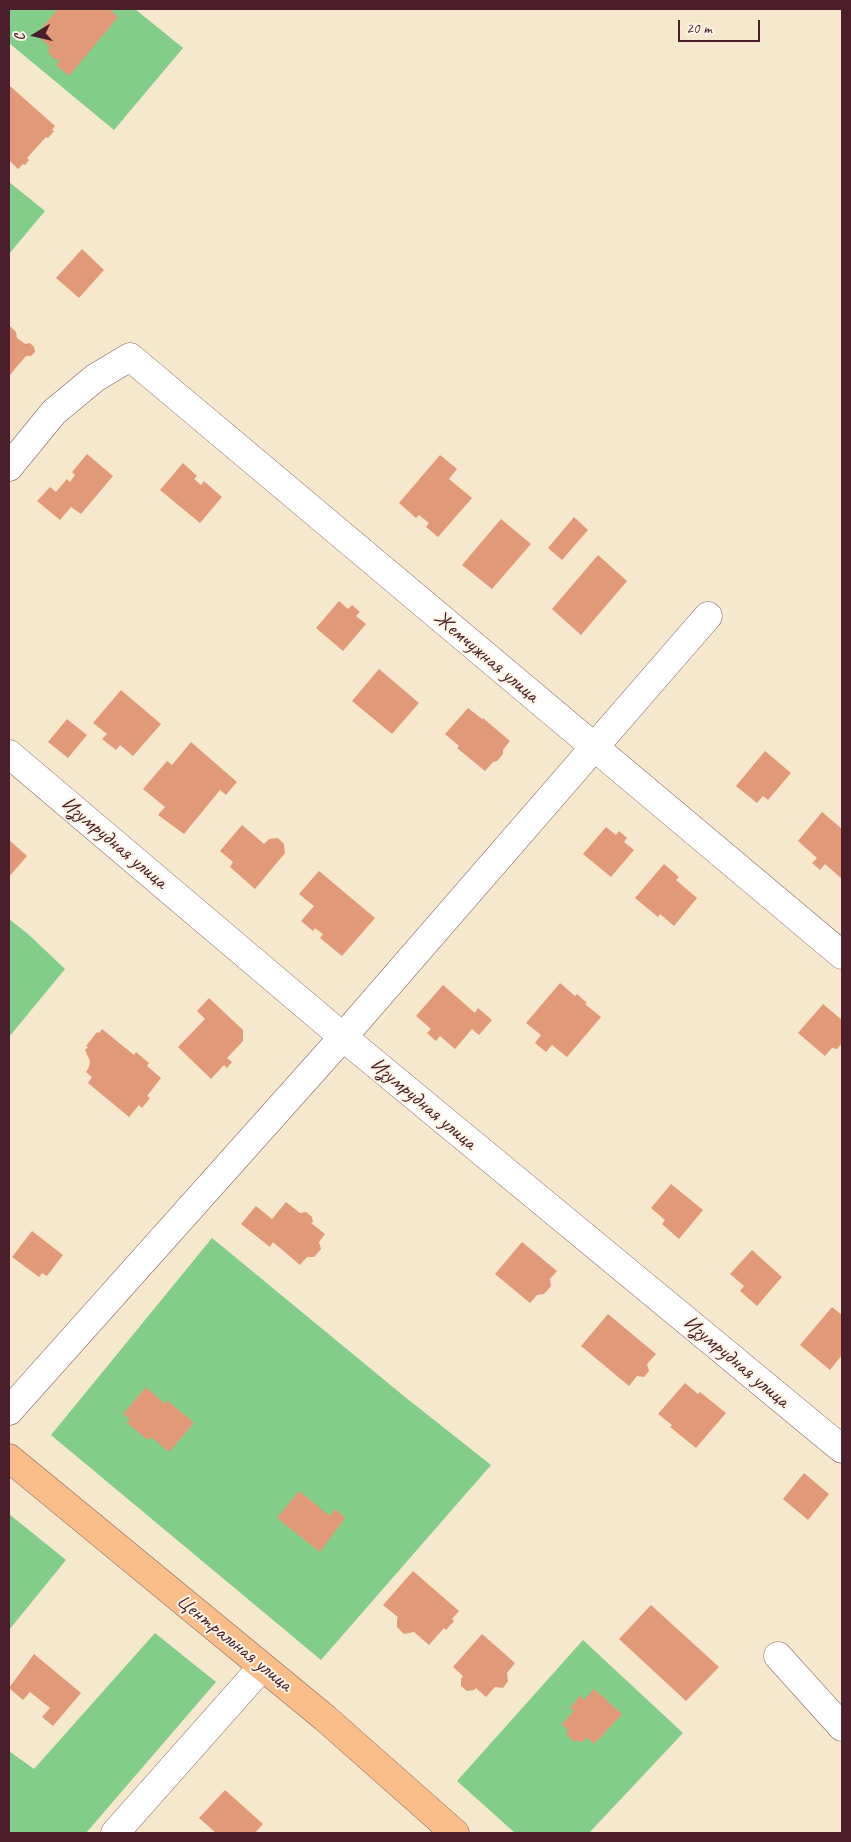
<!DOCTYPE html>
<html>
<head>
<meta charset="utf-8">
<style>
	body { margin:0 }
	#map { position:relative; width:851px; height:1842px; overflow:hidden; background:#f5e8cd; font-family:Caveat,sans-serif }
	canvas { display:block }
	.frame { position:absolute; inset:0; border:10px solid #4a1f2b; pointer-events:none }
	.north { position:absolute; left:10px; top:10px; width:50px; height:50px; -webkit-text-stroke:4px #fcf5e5; paint-order:stroke; rotate:261deg; font-size:14px; font-weight:700; line-height:20px; text-align:center; color:#4a1f2b }
	.north::after { content:''; display:block; margin:auto; width:18px; height:22px; background:#4a1f2b; clip-path:polygon(50% 0,100% 100%,50% 72%,0 100%) }
	.scale { position:absolute; left:678px; top:20px; width:82px; height:22px; box-sizing:border-box; border:2px solid #4a1f2b; border-top:0; padding-left:6px; font-size:15px; line-height:18px; white-space:nowrap; color:#4a1f2b; -webkit-text-stroke:4px #fcf5e5; paint-order:stroke }
</style>
</head>
<body>
<div id="map">
<canvas width="851" height="1842"></canvas>
<div class="frame"></div>
<div class="north">С</div>
<div class="scale">20 m</div>
</div>
<script>
const ctx = document.querySelector('canvas').getContext('2d');
ctx.lineJoin = 'round';
function paint(path, color) {
  ctx.fillStyle = color;
  ctx.fill(path, 'evenodd');
}
function shape(rows) {
  const path = new Path2D();
  for (const r of rows) {
    path.moveTo(r[0], r[1]);
    for (let i = 2; i < r.length; i += 2) path.lineTo(r[i], r[i + 1]);
  }
  return path;
}
function stroke(path, color, width, dash) {
  ctx.strokeStyle = color;
  ctx.lineWidth = width;
  ctx.lineCap = dash ? 'butt' : 'round';
  ctx.setLineDash(dash || []);
  ctx.stroke(path);
}
function label(font, color, halo, rows, align = 'center') {
  ctx.font = font + ' Caveat,sans-serif';
  ctx.lineWidth = 4;
  ctx.setLineDash([]);
  ctx.textBaseline = 'middle';
  ctx.strokeStyle = halo;
  ctx.fillStyle = color;
  for (const [text, x, y, turn = 0] of rows) {
    ctx.save();
    ctx.translate(x, y);
    ctx.rotate((+turn || 0) * Math.PI / 180);
    ctx.textAlign = isNaN(turn) ? turn : align;
    if (halo) ctx.strokeText(text, 0, 0);
    ctx.fillText(text, 0, 0);
    ctx.restore();
  }
}
const green = shape([
	[9,9,135,9,183,48,114,130,9,43],
	[9,182,45,211,9,254],
	[9,919,28,934,65,969,9,1037],
	[212,1238,405,1397,491,1465,321,1660,51,1435],
	[9,1514,66,1560,9,1630],
	[155,1633,216,1682,86,1833,9,1833,9,1751,34,1769],
	[583,1640,683,1733,589,1833,515,1833,457,1781]
]);
const building = shape([
	[58,9,109,9,118,17,69,76,56,65,60,60,56,60,49,54,48,49,50,47,36,35],
	[10,86,55,126,52,130,54,131,48,138,46,137,27,158,29,160,25,165,23,164,18,169,9,160],
	[82,249,104,270,79,298,56,278],
	[9,325,16,332,17,338,25,344,30,343,34,347,35,352,31,356,26,356,9,376],
	[87,454,113,476,81,514,71,507,60,520,37,501,50,487,56,492,67,479,70,482,75,475,72,472],
	[440,455,457,469,449,479,472,498,438,537,426,527,429,523,419,515,416,518,399,503],
	[183,463,197,476,194,479,201,485,204,481,222,497,200,523,160,490],
	[574,517,588,530,562,560,548,548],
	[501,519,531,544,492,589,462,565],
	[598,555,627,581,581,635,552,609],
	[339,601,348,609,352,605,360,612,356,616,366,624,343,651,316,628],
	[379,669,419,703,392,734,352,701],
	[121,690,161,724,133,756,120,745,116,750,102,739,107,734,93,723],
	[468,708,482,719,483,718,510,741,503,750,503,754,497,761,493,762,485,771,457,748,459,746,445,734],
	[67,719,87,735,68,758,48,742],
	[191,742,237,782,226,795,220,790,184,834,158,815,165,807,143,789,167,761,172,765],
	[765,751,791,773,768,800,763,796,757,803,736,786],
	[822,812,842,829,842,879,825,864,820,870,812,863,817,858,798,841],
	[242,825,264,844,269,839,278,838,284,844,285,853,255,889,230,867,233,862,220,851],
	[606,827,616,835,619,831,627,838,624,842,634,850,611,877,583,854],
	[9,840,27,856,9,877],
	[664,864,679,877,676,880,697,898,674,926,660,914,658,917,635,898],
	[319,871,375,918,342,956,320,938,323,934,315,928,313,931,301,921,314,906,299,894],
	[560,983,575,996,577,994,587,1003,585,1004,601,1017,567,1057,552,1045,546,1052,535,1043,541,1035,526,1023],
	[443,985,475,1013,478,1008,492,1020,479,1035,472,1029,455,1049,440,1036,436,1041,427,1033,431,1029,416,1016],
	[209,998,243,1030,243,1041,227,1058,232,1062,227,1068,224,1065,211,1079,178,1047,205,1019,197,1011],
	[823,1004,842,1020,842,1043,837,1049,832,1048,825,1056,798,1033],
	[102,1029,134,1055,136,1052,149,1063,147,1066,161,1078,147,1096,150,1098,142,1108,139,1105,129,1117,88,1083,92,1077,86,1072,89,1067,90,1061,85,1050,88,1047,86,1046,97,1032,99,1033],
	[671,1184,703,1210,679,1239,662,1224,665,1220,651,1208],
	[286,1202,300,1213,306,1212,312,1217,313,1222,311,1223,325,1234,319,1242,321,1249,314,1257,307,1257,300,1265,273,1242,270,1247,241,1224,256,1206,272,1219],
	[32,1231,63,1255,47,1276,42,1273,39,1277,12,1257],
	[522,1242,557,1271,550,1279,551,1286,544,1294,537,1295,530,1303,495,1274],
	[752,1250,782,1277,757,1306,740,1291,744,1286,730,1274],
	[832,1307,842,1315,842,1355,830,1370,800,1345],
	[608,1314,656,1354,647,1364,649,1371,644,1377,637,1376,629,1386,581,1346],
	[685,1383,698,1394,700,1392,726,1413,696,1448,670,1427,672,1425,658,1414],
	[146,1387,165,1404,167,1400,194,1423,169,1452,151,1437,148,1440,127,1423,130,1419,123,1414],
	[804,1473,829,1494,808,1520,783,1499],
	[299,1491,330,1516,335,1509,345,1518,320,1552,277,1518],
	[413,1571,459,1611,452,1619,454,1621,446,1630,444,1628,429,1645,414,1632,404,1634,397,1627,397,1619,398,1617,383,1605],
	[651,1605,719,1667,686,1701,619,1639],
	[482,1634,515,1663,507,1673,508,1681,503,1688,495,1687,486,1697,476,1688,474,1690,467,1691,461,1686,461,1679,463,1676,453,1667],
	[34,1654,81,1693,53,1726,42,1717,50,1708,30,1692,23,1700,9,1688],
	[594,1689,622,1714,594,1744,587,1737,582,1743,580,1740,574,1742,567,1735,567,1729,562,1724,574,1711,570,1708,580,1696,584,1700],
	[225,1790,263,1824,255,1833,216,1833,199,1818]
]);
const minor = shape([
	[9,467,54,412,95,378,130,357,842,955],
	[9,754,343,1037,842,1449],
	[9,1411,343,1037,708,616],
	[778,1656,842,1727],
	[115,1833,262,1667]
]);
const major = shape([
	[9,1458,325,1718,455,1833]
]);
const streetNames = [
	["Жемчужная улица",486,657,40],
	["Изумрудная улица",114,843,40],
	["Изумрудная улица",423,1104,40],
	["Изумрудная улица",736,1362,40],
	["Центральная улица",234,1643,39]
];
paint(green, '#83cd8a');
paint(building, '#e19979');
stroke(minor, '#866564', 29);
stroke(major, '#866564', 29);
stroke(minor, '#fff', 28);
stroke(major, '#f8bd89', 28);
label('21px', '#4a1f2b', '#fcf5e5', streetNames);
</script>
</body>
</html>
